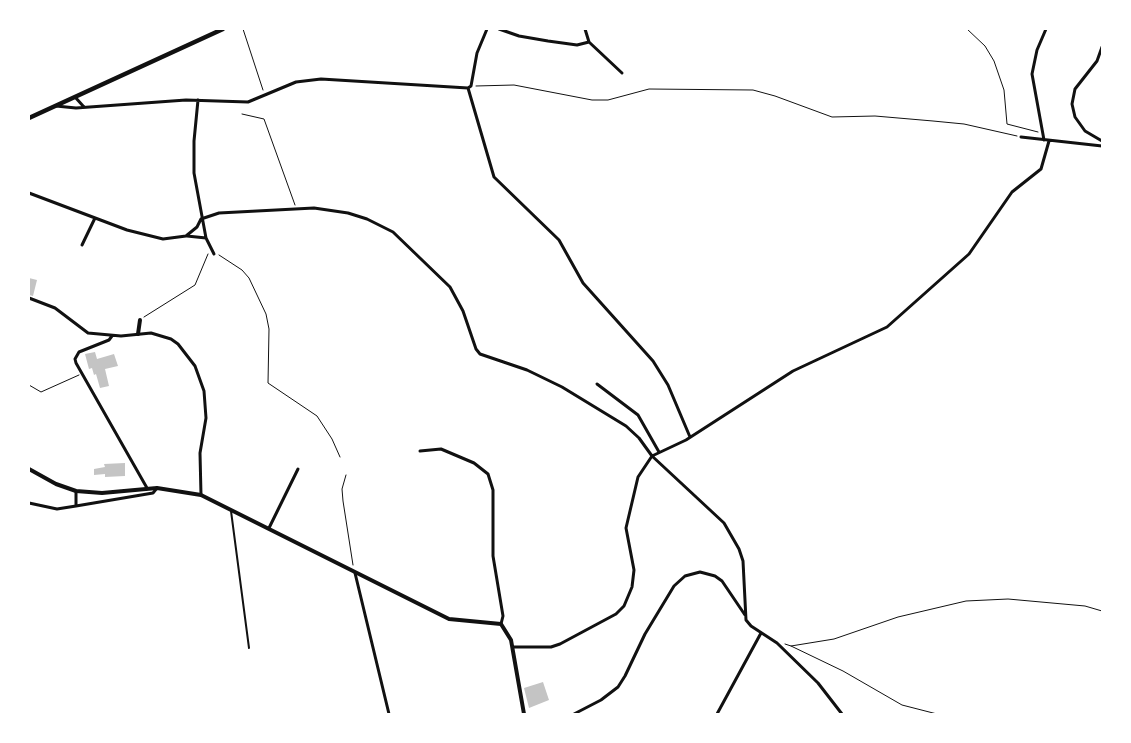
<!DOCTYPE html>
<html>
<head>
<meta charset="utf-8">
<style>
	body { margin:0 }
	#map { position:relative; width:1131px; height:743px; overflow:hidden; background:#fff; font-family:Montserrat,sans-serif }
	canvas { display:block }
	.frame { position:absolute; inset:0; border:30px solid #fff; pointer-events:none }
</style>
</head>
<body>
<div id="map">
<canvas width="1131" height="743"></canvas>
<div class="frame"></div>
</div>
<script>
const ctx = document.querySelector('canvas').getContext('2d');
ctx.lineJoin = 'round';
function paint(path, color) {
  ctx.fillStyle = color;
  ctx.fill(path, 'evenodd');
}
function shape(rows) {
  const path = new Path2D();
  for (const r of rows) {
    path.moveTo(r[0], r[1]);
    for (let i = 2; i < r.length; i += 2) path.lineTo(r[i], r[i + 1]);
  }
  return path;
}
function stroke(path, color, width, dash) {
  ctx.strokeStyle = color;
  ctx.lineWidth = width;
  ctx.lineCap = dash ? 'butt' : 'round';
  ctx.setLineDash(dash || []);
  ctx.stroke(path);
}
const building = shape([
	[29,278,37,280,33,296,29,295],
	[95,352,97,359,114,354,118,366,105,369,109,386,100,388,96,374,94,375,92,368,89,369,85,354],
	[125,463,125,476,105,477,105,474,94,475,94,469,105,467,104,464],
	[543,682,549,700,529,708,524,688]
]);
const path = shape([
	[243,29,263,90],
	[967,29,985,46,994,61,1004,90,1007,124,1038,132],
	[476,86,514,85,592,100,608,100,649,89,753,90,775,96,832,117,875,116,933,121,964,124,1017,136],
	[242,114,264,119,295,205],
	[219,255,242,270,249,278,266,314,269,329,268,383,317,416,332,439,340,457],
	[144,317,195,285,208,254],
	[29,385,41,392,79,375],
	[346,475,342,489,343,501,353,565],
	[785,644,791,646,834,639,898,617,966,601,1008,599,1085,606,1102,611],
	[791,646,843,671,902,705,937,714]
]);
const service = shape([
	[231,511,249,648]
]);
const minor = shape([
	[499,29,519,36,548,41,577,45,589,42,622,73],
	[585,29,589,42],
	[1102,47,1097,61,1075,89,1072,104,1075,117,1085,131,1102,141],
	[468,88,494,177,559,240,583,283,653,361,668,385,690,437],
	[468,88,471,86,477,53,487,29],
	[75,97,84,107],
	[198,100,194,141,194,173,206,238,214,254],
	[56,106,76,108,186,100,248,102,296,82,321,79,468,88],
	[1021,137,1102,146],
	[1044,140,1032,74,1037,50,1046,29],
	[29,193,127,230,163,239,186,236,197,227,201,219,219,213,314,208,348,213,367,219,393,232,450,287,463,311,476,349,480,354,527,370,562,387,626,426,639,438,652,456,724,523,739,549,743,561,746,620,751,626,777,643,818,683,842,714],
	[187,236,206,238],
	[82,245,95,218],
	[29,298,55,308,88,333,121,336,151,333,171,339,178,344,195,366,204,391,206,418,200,453,201,495],
	[112,336,109,340,79,352,75,359,76,363,147,488],
	[597,384,638,415,659,452],
	[420,451,441,449,474,463,488,474,493,490,493,556,503,616,501,624],
	[29,503,57,509,76,506,76,491],
	[76,506,153,493,157,488],
	[269,528,298,469],
	[355,573,389,714],
	[513,647,551,647,560,644,616,614,624,606,632,587,634,570,626,528,638,477,652,456,686,440,793,371,887,327,969,254,1012,192,1041,169,1049,141],
	[574,714,601,700,618,687,625,676,645,634,674,586,685,576,700,572,715,576,722,581,745,615],
	[717,714,761,633]
]);
const tertiary = shape([
	[138,334,140,320],
	[29,469,56,484,76,491,102,493,157,488,201,495,449,619,501,624,511,640,524,714]
]);
const secondary = shape([
	[29,118,223,29]
]);
paint(building, '#c4c4c4');
stroke(path, '#111', 1);
stroke(service, '#111', 2);
stroke(minor, '#111', 3);
stroke(tertiary, '#111', 4);
stroke(secondary, '#111', 4.5);
</script>
</body>
</html>
